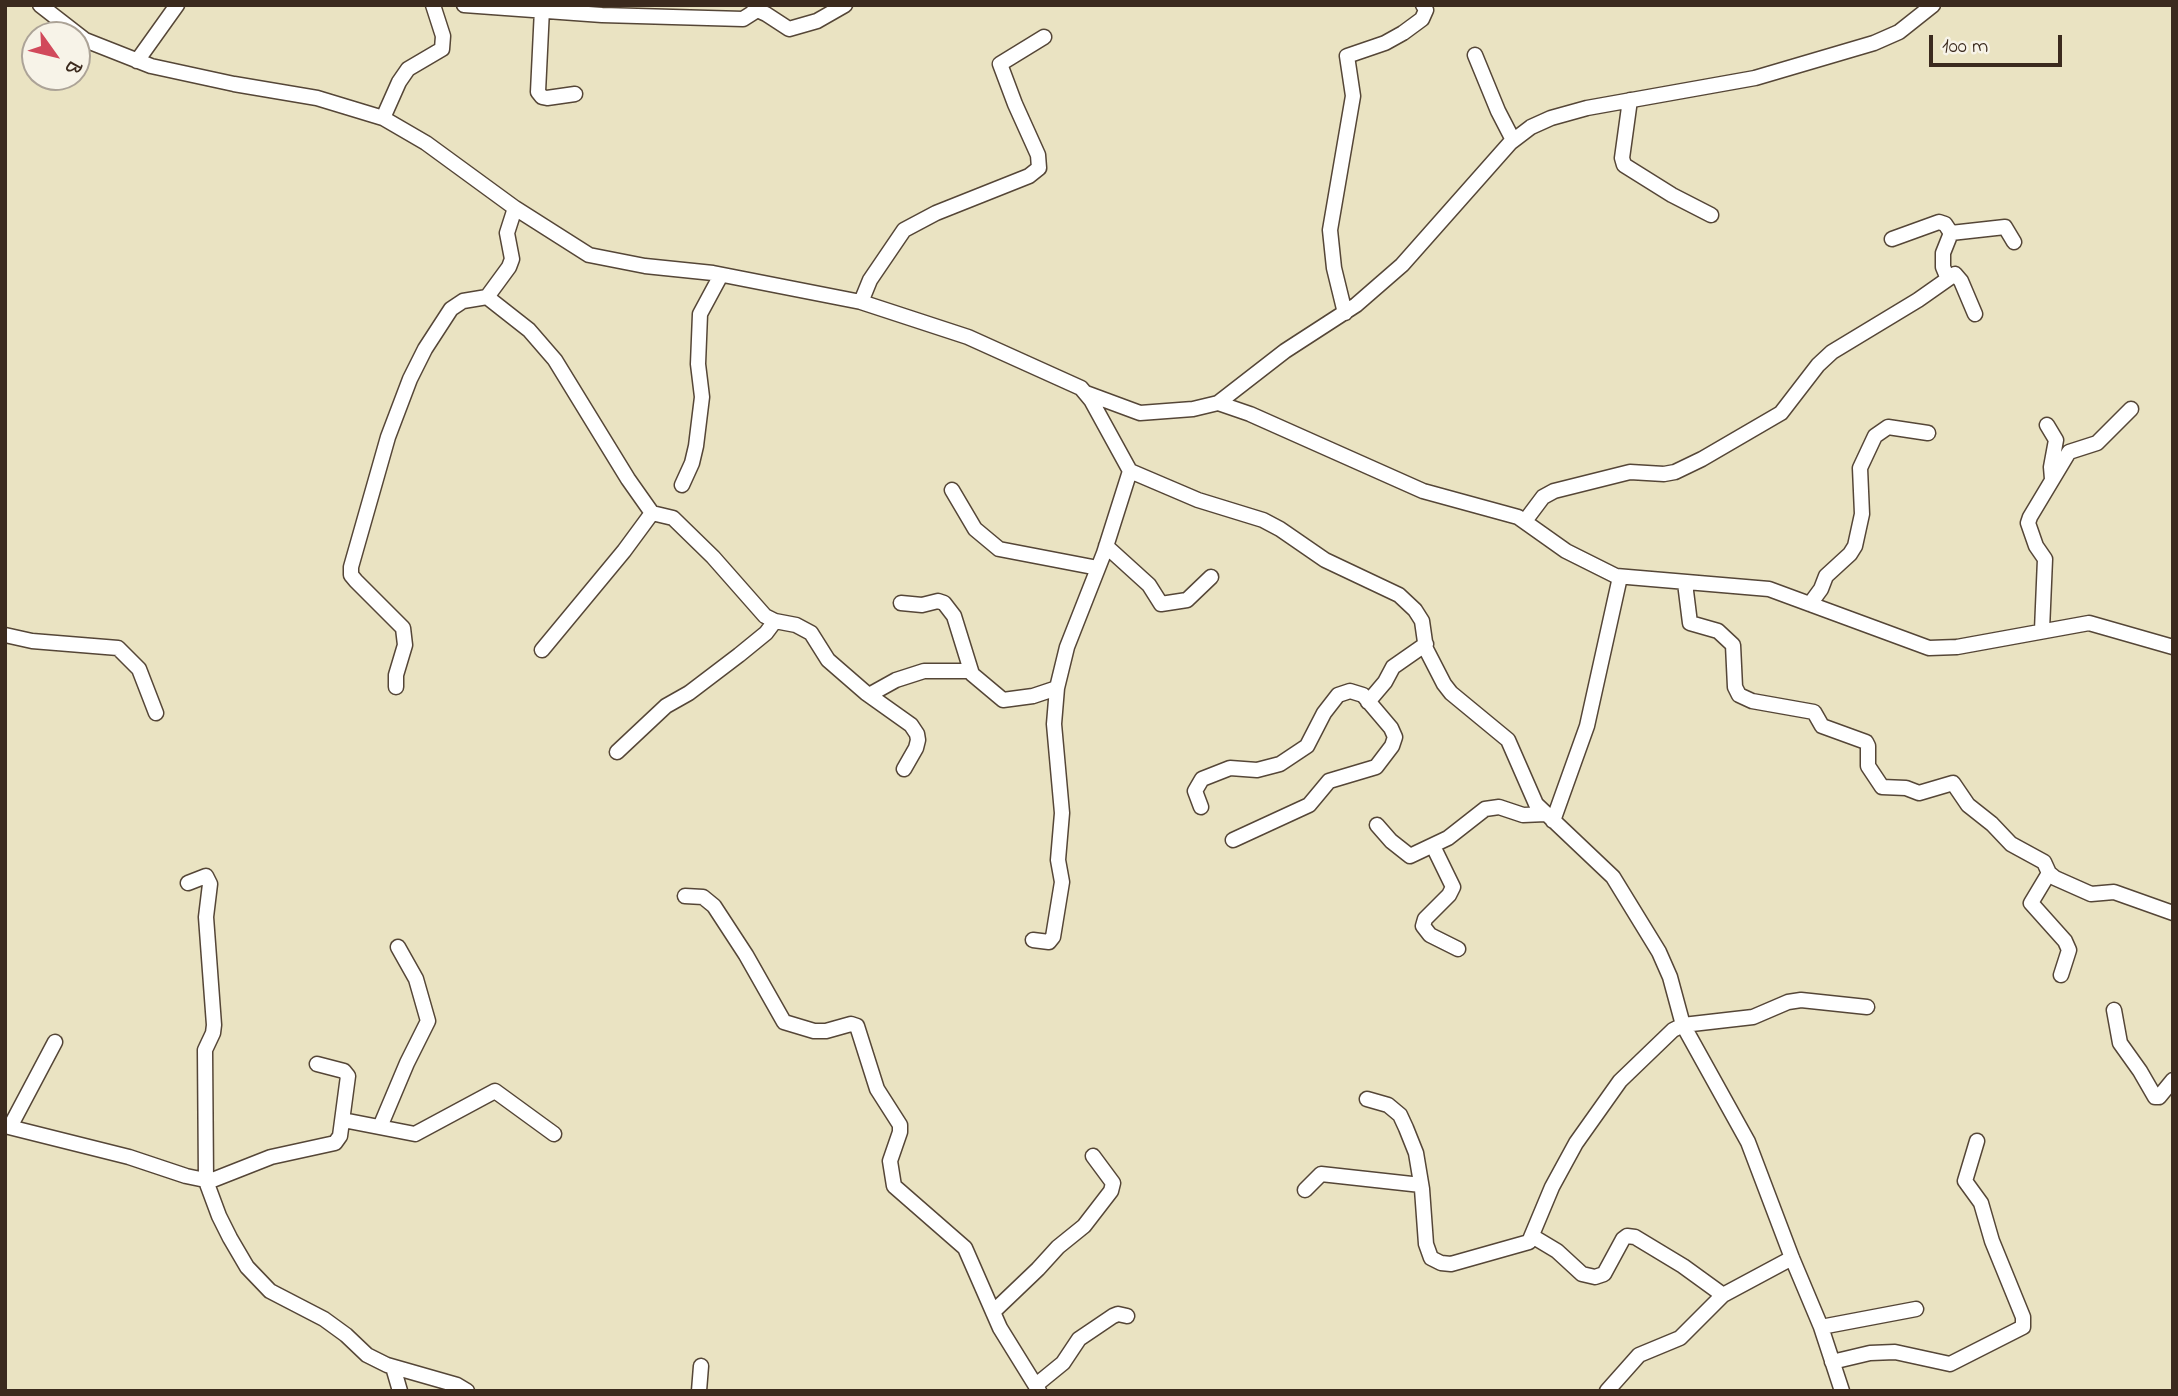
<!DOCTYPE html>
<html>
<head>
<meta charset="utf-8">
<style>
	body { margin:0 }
	#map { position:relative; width:2178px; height:1396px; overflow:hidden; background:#eae3c2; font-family:"Indie Flower",sans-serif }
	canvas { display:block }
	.frame { position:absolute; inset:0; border:7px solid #3b2a1e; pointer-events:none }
	.north { position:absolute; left:21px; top:21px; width:70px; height:70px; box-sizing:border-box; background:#f7f3e8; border:2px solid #aca397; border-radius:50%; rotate:124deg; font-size:19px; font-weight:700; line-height:28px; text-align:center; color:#3b2a1e }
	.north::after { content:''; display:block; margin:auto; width:24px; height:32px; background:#d1495b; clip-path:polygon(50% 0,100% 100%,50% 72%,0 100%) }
	.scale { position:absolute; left:1929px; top:35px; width:133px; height:32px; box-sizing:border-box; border:4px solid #3b2a1e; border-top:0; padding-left:9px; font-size:21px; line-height:24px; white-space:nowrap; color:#3b2a1e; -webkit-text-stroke:5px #f7f3e8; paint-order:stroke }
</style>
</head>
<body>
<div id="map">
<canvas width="2178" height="1396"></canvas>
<div class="frame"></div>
<div class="north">B</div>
<div class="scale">100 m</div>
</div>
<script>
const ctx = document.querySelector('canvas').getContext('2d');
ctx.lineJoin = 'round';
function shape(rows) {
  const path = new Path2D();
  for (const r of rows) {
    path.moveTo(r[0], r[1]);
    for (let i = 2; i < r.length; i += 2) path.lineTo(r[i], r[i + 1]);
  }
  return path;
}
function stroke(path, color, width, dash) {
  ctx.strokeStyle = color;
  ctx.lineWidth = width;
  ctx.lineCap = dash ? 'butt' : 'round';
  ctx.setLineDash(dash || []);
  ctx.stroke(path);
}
const minor = shape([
	[40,5,85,40,151,66,234,84,317,98,383,118,426,143,515,208,589,255,645,266,713,273,861,302,968,337,1081,388,1091,400,1130,471,1198,500,1263,520,1280,529,1325,560,1399,595,1415,610,1422,621,1426,649,1444,684,1451,693,1508,740,1536,804,1613,877,1659,952,1670,977,1683,1025,1748,1142,1792,1258,1821,1327,1842,1391],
	[464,5,602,15,743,19,754,12,755,5],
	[542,9,538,92,542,97,547,98,575,94],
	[755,9,766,14,789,29,817,21,845,5],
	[1475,55,1498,111,1513,140],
	[137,61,177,5],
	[1630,100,1622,158,1624,165,1672,195,1711,215],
	[383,118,399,82,408,69,442,49,443,36,433,5],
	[1892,239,1939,222,1945,224,1951,233],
	[1948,279,1943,267,1943,253,1951,233,2005,227,2014,242],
	[487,297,529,330,555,360,628,479,652,513,624,551,542,650],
	[861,302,870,280,904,230,936,213,1029,176,1039,168,1038,155,1015,104,1000,64,1044,37],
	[1345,313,1334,268,1330,230,1353,96,1347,56,1385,43,1403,33,1422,19,1426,10,1423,5],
	[1086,393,1140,413,1193,409,1218,403,1285,351,1356,305,1402,265,1510,143,1531,127,1551,118,1587,108,1755,78,1874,43,1899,32,1933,5],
	[1218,403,1250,414,1423,491,1518,517,1566,551,1616,576,1769,589,1929,648,1957,647,2089,623,2173,647],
	[2047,425,2056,440,2051,467,2052,479],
	[682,485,692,463,696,446,702,397,698,364,700,314,721,275],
	[952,490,975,529,999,549,1098,568],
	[652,513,673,518,713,557,765,616,775,621,796,625,811,633,828,660,866,693,911,725,917,734,918,740,916,748,904,769],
	[1525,521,1543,497,1554,491,1630,472,1664,474,1675,472,1702,459,1781,413,1818,365,1832,352,1918,300,1955,274,1961,281,1975,314],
	[1106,546,1149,585,1161,604,1187,600,1211,577],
	[1685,583,1690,623,1718,631,1733,645,1735,687,1739,695,1752,701,1814,712,1822,726,1866,742,1868,746,1868,766,1882,787,1906,788,1919,793,1953,783,1968,805,1992,824,2011,844,2044,862,2049,873,2055,878,2091,894,2114,892,2173,913],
	[901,603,922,605,938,601,944,603,954,616,972,674,1003,700,1033,696,1057,688],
	[1810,604,1821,589,1826,576,1850,554,1855,546,1862,514,1860,468,1875,436,1888,427,1928,433],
	[2042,630,2045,559,2036,546,2028,523,2030,517,2069,452,2097,443,2131,409],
	[5,635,32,641,118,648,139,669,156,713],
	[396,687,396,675,405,645,403,628,356,581,351,575,351,567,388,437,410,379,425,349,451,309,463,301,487,297,509,267,512,259,507,233,515,208],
	[869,695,896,680,924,671,971,671],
	[1368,702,1385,682,1393,667,1426,644],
	[617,752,666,706,689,693,739,655,766,633,775,621],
	[1201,807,1195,791,1202,779,1230,768,1257,770,1280,764,1307,746,1324,713,1338,695,1350,691,1363,695,1391,728,1395,737,1392,746,1376,767,1329,781,1309,805,1233,840],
	[1553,821,1587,726,1620,577],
	[1377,825,1391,841,1410,856,1448,838,1485,809,1499,807,1523,815,1546,814],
	[1433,846,1453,887,1449,895,1425,919,1423,926,1430,935,1458,949],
	[2049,873,2031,903,2065,941,2069,950,2061,975],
	[188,883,206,876,210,884,206,917,214,1025,213,1033,205,1050,206,1181,219,1216,230,1238,247,1267,270,1291,324,1319,346,1335,367,1355,387,1365,457,1385,467,1391],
	[685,896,703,897,714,906,746,955,784,1022,814,1031,826,1031,851,1024,857,1026,877,1089,900,1125,900,1132,890,1161,894,1186,965,1248,1000,1328,1039,1391],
	[1033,940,1049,942,1053,937,1062,882,1058,860,1062,813,1054,724,1057,688,1067,647,1104,553,1130,471],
	[2114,1010,2120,1043,2140,1071,2155,1097,2159,1097,2173,1080],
	[1367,1099,1388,1105,1400,1115,1406,1128,1416,1153,1422,1189,1426,1244,1431,1258,1441,1263,1451,1264,1529,1242,1552,1187,1576,1143,1620,1081,1673,1030,1683,1025,1753,1017,1788,1002,1801,1000,1867,1007],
	[343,1120,415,1134,495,1091,554,1134],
	[5,1126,129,1157,186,1176,210,1181,271,1157,335,1143,340,1136,348,1076,344,1071,317,1064],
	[10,1127,55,1042],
	[380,1127,407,1063,428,1021,416,979,398,947],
	[1305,1190,1321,1174,1421,1185],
	[1532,1236,1557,1251,1582,1274,1595,1277,1604,1274,1623,1239,1627,1236,1635,1237,1683,1266,1723,1295],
	[993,1312,1038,1269,1058,1247,1084,1226,1111,1191,1113,1183,1093,1156],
	[1821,1327,1916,1309],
	[1832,1362,1870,1353,1895,1352,1950,1364,2023,1327,2023,1317,1992,1241,1981,1203,1965,1181,1977,1141],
	[393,1367,400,1391],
	[1036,1385,1063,1363,1079,1339,1113,1316,1118,1314,1127,1316],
	[699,1391,701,1366],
	[1607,1391,1639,1355,1680,1338,1723,1295,1792,1258]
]);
stroke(minor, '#554637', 17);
stroke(minor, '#fff', 14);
</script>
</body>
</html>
